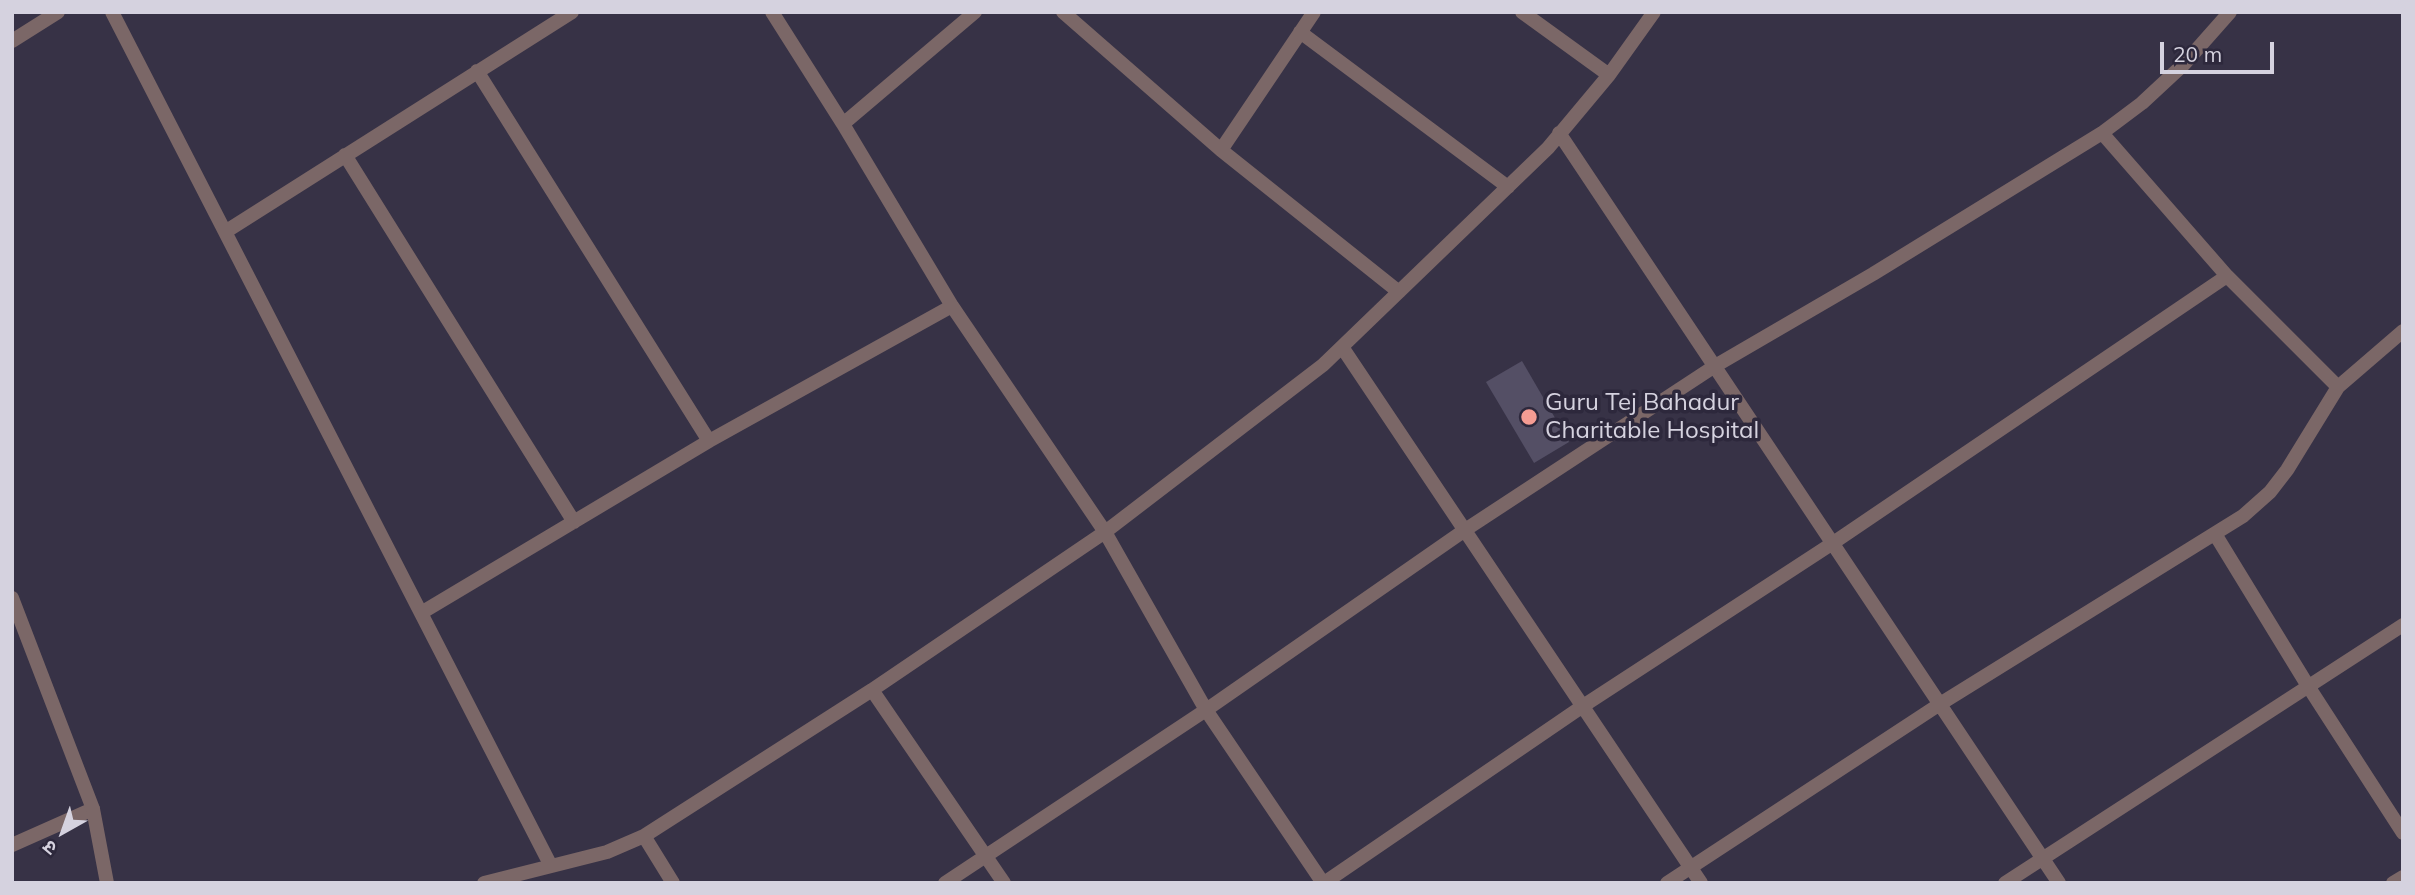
<!DOCTYPE html>
<html>
<head>
<meta charset="utf-8">
<style>
	body { margin:0 }
	#map { position:relative; width:2415px; height:895px; overflow:hidden; background:#373246; font-family:Mulish,"Noto Sans Devanagari",sans-serif }
	canvas { display:block }
	.frame { position:absolute; inset:0; border:14px solid #d5d2df; pointer-events:none }
	.north { position:absolute; left:28px; top:797px; width:70px; height:70px; -webkit-text-stroke:5px #2d283c; paint-order:stroke; rotate:220deg; font-size:19px; font-weight:700; line-height:28px; text-align:center; color:#d5d2df }
	.north::after { content:''; display:block; margin:auto; width:24px; height:32px; background:#d5d2df; clip-path:polygon(50% 0,100% 100%,50% 72%,0 100%) }
	.scale { position:absolute; left:2160px; top:42px; width:114px; height:32px; box-sizing:border-box; border:4px solid #d5d2df; border-top:0; padding-left:9px; font-size:21px; line-height:24px; white-space:nowrap; color:#d5d2df; -webkit-text-stroke:5px #2d283c; paint-order:stroke }
</style>
</head>
<body>
<div id="map">
<canvas width="2415" height="895"></canvas>
<div class="frame"></div>
<div class="north">उ</div>
<div class="scale">20 m</div>
</div>
<script>
const ctx = document.querySelector('canvas').getContext('2d');
ctx.lineJoin = 'round';
function paint(path, color) {
  ctx.fillStyle = color;
  ctx.fill(path, 'evenodd');
}
function shape(rows) {
  const path = new Path2D();
  for (const r of rows) {
    path.moveTo(r[0], r[1]);
    for (let i = 2; i < r.length; i += 2) path.lineTo(r[i], r[i + 1]);
  }
  return path;
}
function stroke(path, color, width, dash) {
  ctx.strokeStyle = color;
  ctx.lineWidth = width;
  ctx.lineCap = dash ? 'butt' : 'round';
  ctx.setLineDash(dash || []);
  ctx.stroke(path);
}
function label(font, color, halo, rows, align = 'center') {
  ctx.font = font + ' Mulish,sans-serif';
  ctx.lineWidth = 7;
  ctx.setLineDash([]);
  ctx.textBaseline = 'middle';
  ctx.strokeStyle = halo;
  ctx.fillStyle = color;
  for (const [text, x, y, turn = 0] of rows) {
    ctx.save();
    ctx.translate(x, y);
    ctx.rotate((+turn || 0) * Math.PI / 180);
    ctx.textAlign = isNaN(turn) ? turn : align;
    if (halo) ctx.strokeText(text, 0, 0);
    ctx.fillText(text, 0, 0);
    ctx.restore();
  }
}
const building = shape([
	[1522,361,1569,442,1534,463,1486,382]
]);
const minor = shape([
	[112,12,551,866],
	[772,12,843,124,952,306,1105,532,1206,710,1323,883],
	[1063,12,1221,150,1399,292],
	[1522,12,1609,75],
	[1300,32,1508,187],
	[12,41,58,12],
	[477,71,709,441],
	[843,124,975,12],
	[1559,133,2059,883],
	[2102,133,2227,276,2338,387],
	[1221,150,1314,12],
	[345,155,574,522],
	[225,232,572,12],
	[1342,347,1701,883],
	[2215,534,2308,686,2403,833],
	[421,613,709,441,952,306],
	[872,690,1004,883],
	[644,836,673,883],
	[12,845,93,809],
	[484,883,607,852,644,836,872,690,1105,532,1323,365,1548,148,1609,75,1654,12],
	[945,883,1206,710,1465,530,1715,366,1873,274,2102,133,2142,103,2184,64,2230,12],
	[1324,883,1583,706,1833,543,2227,276],
	[1667,883,1940,704,2243,516,2270,492,2287,470,2338,387,2403,331],
	[2005,883,2403,625],
	[2393,883,2403,877]
]);
const tertiary = shape([
	[12,598,93,809,107,883]
]);
const markers = [
	[1529,417,9,"#f59c93"]
];
const poiNames = [
	["Guru Tej Bahadur",1545,403],
	["Charitable Hospital",1545,431]
];
paint(building, '#544f65');
stroke(minor, '#7b6767', 14);
stroke(tertiary, '#7b6767', 14);
for (const [x, y, r, color] of markers) {
  const dot = new Path2D();
  dot.arc(x, y, r, 0, 2 * Math.PI);
  ctx.fillStyle = color;
  ctx.fill(dot);
  stroke(dot, '#2d283c', 2.5);
}
label('24px', '#d5d2df', '#2d283c', poiNames, 'left');
</script>
</body>
</html>
